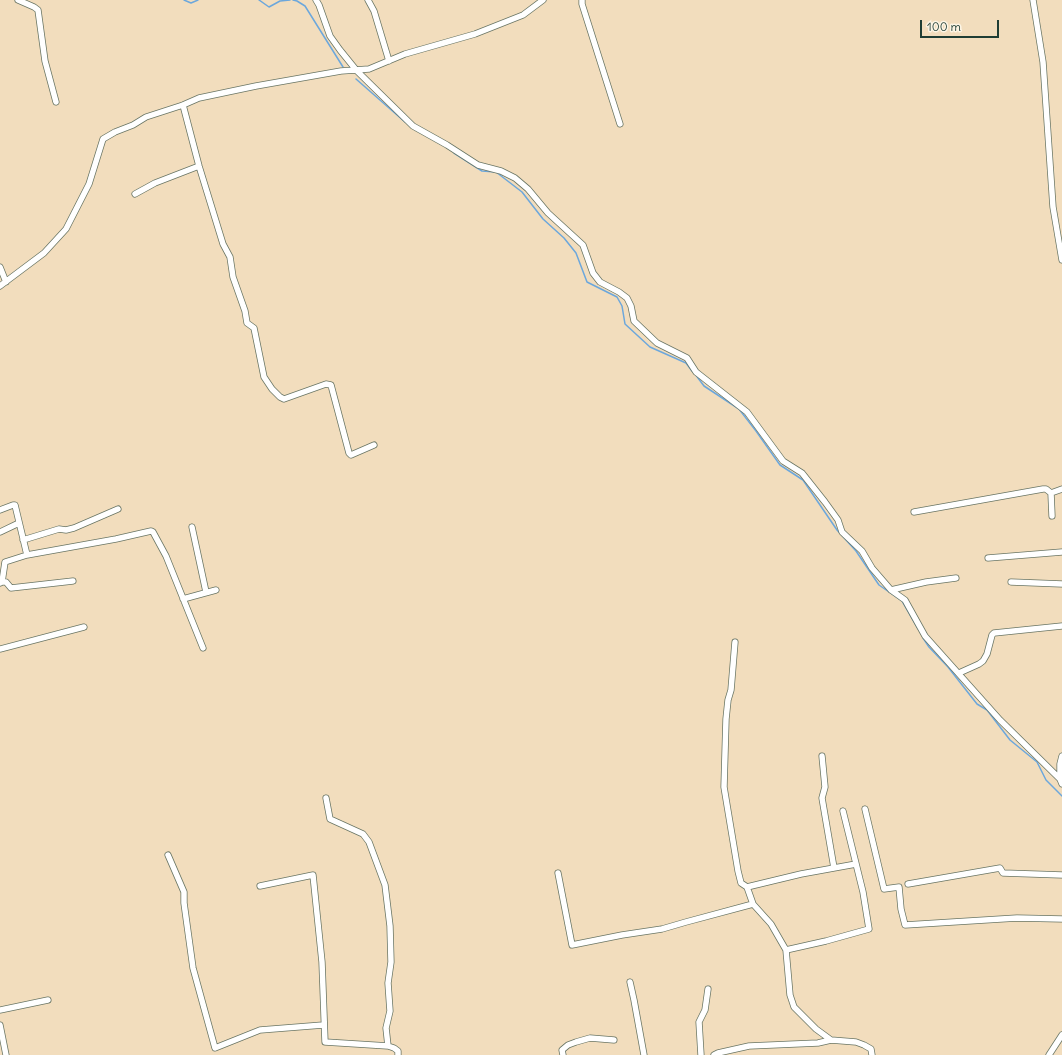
<!DOCTYPE html>
<html>
<head>
<meta charset="utf-8">
<style>
	body { margin:0 }
	#map { position:relative; width:1062px; height:1055px; overflow:hidden; background:#f2ddbd; font-family:Delius,sans-serif }
	canvas { display:block }
	.scale { position:absolute; left:920px; top:20px; width:79px; height:18px; box-sizing:border-box; border:2px solid #1f3d34; border-top:0; padding-left:5px; font-size:12px; line-height:14px; white-space:nowrap; color:#1f3d34; -webkit-text-stroke:3px #fcf5e5; paint-order:stroke }
</style>
</head>
<body>
<div id="map">
<canvas width="1062" height="1055"></canvas>
<div class="scale">100 m</div>
</div>
<script>
const ctx = document.querySelector('canvas').getContext('2d');
ctx.lineJoin = 'round';
function shape(rows) {
  const path = new Path2D();
  for (const r of rows) {
    path.moveTo(r[0], r[1]);
    for (let i = 2; i < r.length; i += 2) path.lineTo(r[i], r[i + 1]);
  }
  return path;
}
function stroke(path, color, width, dash) {
  ctx.strokeStyle = color;
  ctx.lineWidth = width;
  ctx.lineCap = dash ? 'butt' : 'round';
  ctx.setLineDash(dash || []);
  ctx.stroke(path);
}
const stream = shape([
	[184,0,191,3,198,0],
	[259,0,269,7,280,1,290,0],
	[293,0,297,1,305,6,343,67],
	[356,79,405,122],
	[454,153,482,171,496,172,522,192,543,219,564,238,576,253,587,282,617,297,622,306,625,324,650,347,686,363,692,371],
	[695,374,704,386,739,409,756,431,780,465,803,480,837,530,856,551,879,585,902,601,918,629],
	[923,638,929,647,948,667,977,704,987,710,1010,740,1037,762,1046,780,1062,796]
]);
const minor = shape([
	[18,0,34,7,38,10,45,61,56,102],
	[316,0,319,5,330,36,340,50,357,71,413,126,447,145,478,165,501,171,515,178,528,189,548,213,583,245,593,273,600,282,619,292,627,298,631,306,634,321,657,343,687,358,696,372,747,412,783,461,802,473,825,502,838,520,842,532,862,551,872,568,891,590,905,600,925,636,1000,720,1060,779],
	[368,0,374,11,389,61],
	[582,0,582,4,620,124],
	[1033,0,1043,62,1053,207,1062,260],
	[183,105,199,166,223,244,230,257,233,277,245,311,247,323,254,328,264,377,272,389,280,397,284,399,326,384,331,385,349,453,351,455,374,445],
	[135,194,155,183,199,166],
	[0,267,6,282],
	[0,286,44,253,66,229,89,184,103,139,115,132,133,125,146,117,183,105,199,98,256,86,341,71,369,69,405,54,475,34,523,15,543,0],
	[1051,493,1052,516],
	[0,510,13,505,15,505,27,555],
	[914,512,1043,489,1046,489,1051,493,1062,489],
	[192,527,206,592],
	[0,532,19,523],
	[23,540,59,529,66,530,74,528,118,509],
	[988,558,1062,552],
	[2,582,6,582,11,588,73,581],
	[1011,582,1062,584],
	[0,583,2,582,5,562,27,555,116,539,151,531,153,532,166,556,203,648],
	[891,590,926,582,956,578],
	[183,599,216,590],
	[735,642,731,690,728,700,726,719,724,787,738,871,741,883,747,887,753,904,771,924,786,950,790,995,794,1007,816,1029,831,1040,856,1042,864,1045,871,1049,872,1055],
	[0,649,84,627],
	[959,673,979,664,983,661,987,654,992,635,994,633,1062,626],
	[822,756,825,787,822,798,834,868],
	[1062,756,1060,764,1060,779,1062,784],
	[326,798,330,819,363,834,369,842,385,885,390,926,391,962,388,983,390,1011,386,1028,388,1046,394,1048,398,1051,398,1055],
	[865,809,884,889,899,887,901,909,905,925,1017,918,1062,919],
	[168,855,184,892,184,903,193,968,215,1048,260,1030,323,1025],
	[558,873,572,945,622,935,662,929,686,922,753,904],
	[908,884,1000,868,1003,873,1062,875],
	[260,886,313,875,322,962,325,1042,388,1046],
	[747,887,801,874,856,864],
	[786,950,826,941,869,929,863,892,843,811],
	[630,982,634,1000,644,1055],
	[0,1010,48,1000],
	[0,1025,6,1055],
	[563,1055,562,1050,568,1045,576,1042,590,1038,614,1040],
	[701,1055,699,1022,705,1010,708,989],
	[714,1055,718,1053,749,1046,818,1043,831,1040],
	[1049,1055,1062,1035]
]);
stroke(stream, '#6ca7dc', 1.5);
stroke(minor, '#697564', 7);
stroke(minor, '#fff', 5.5);
</script>
</body>
</html>
